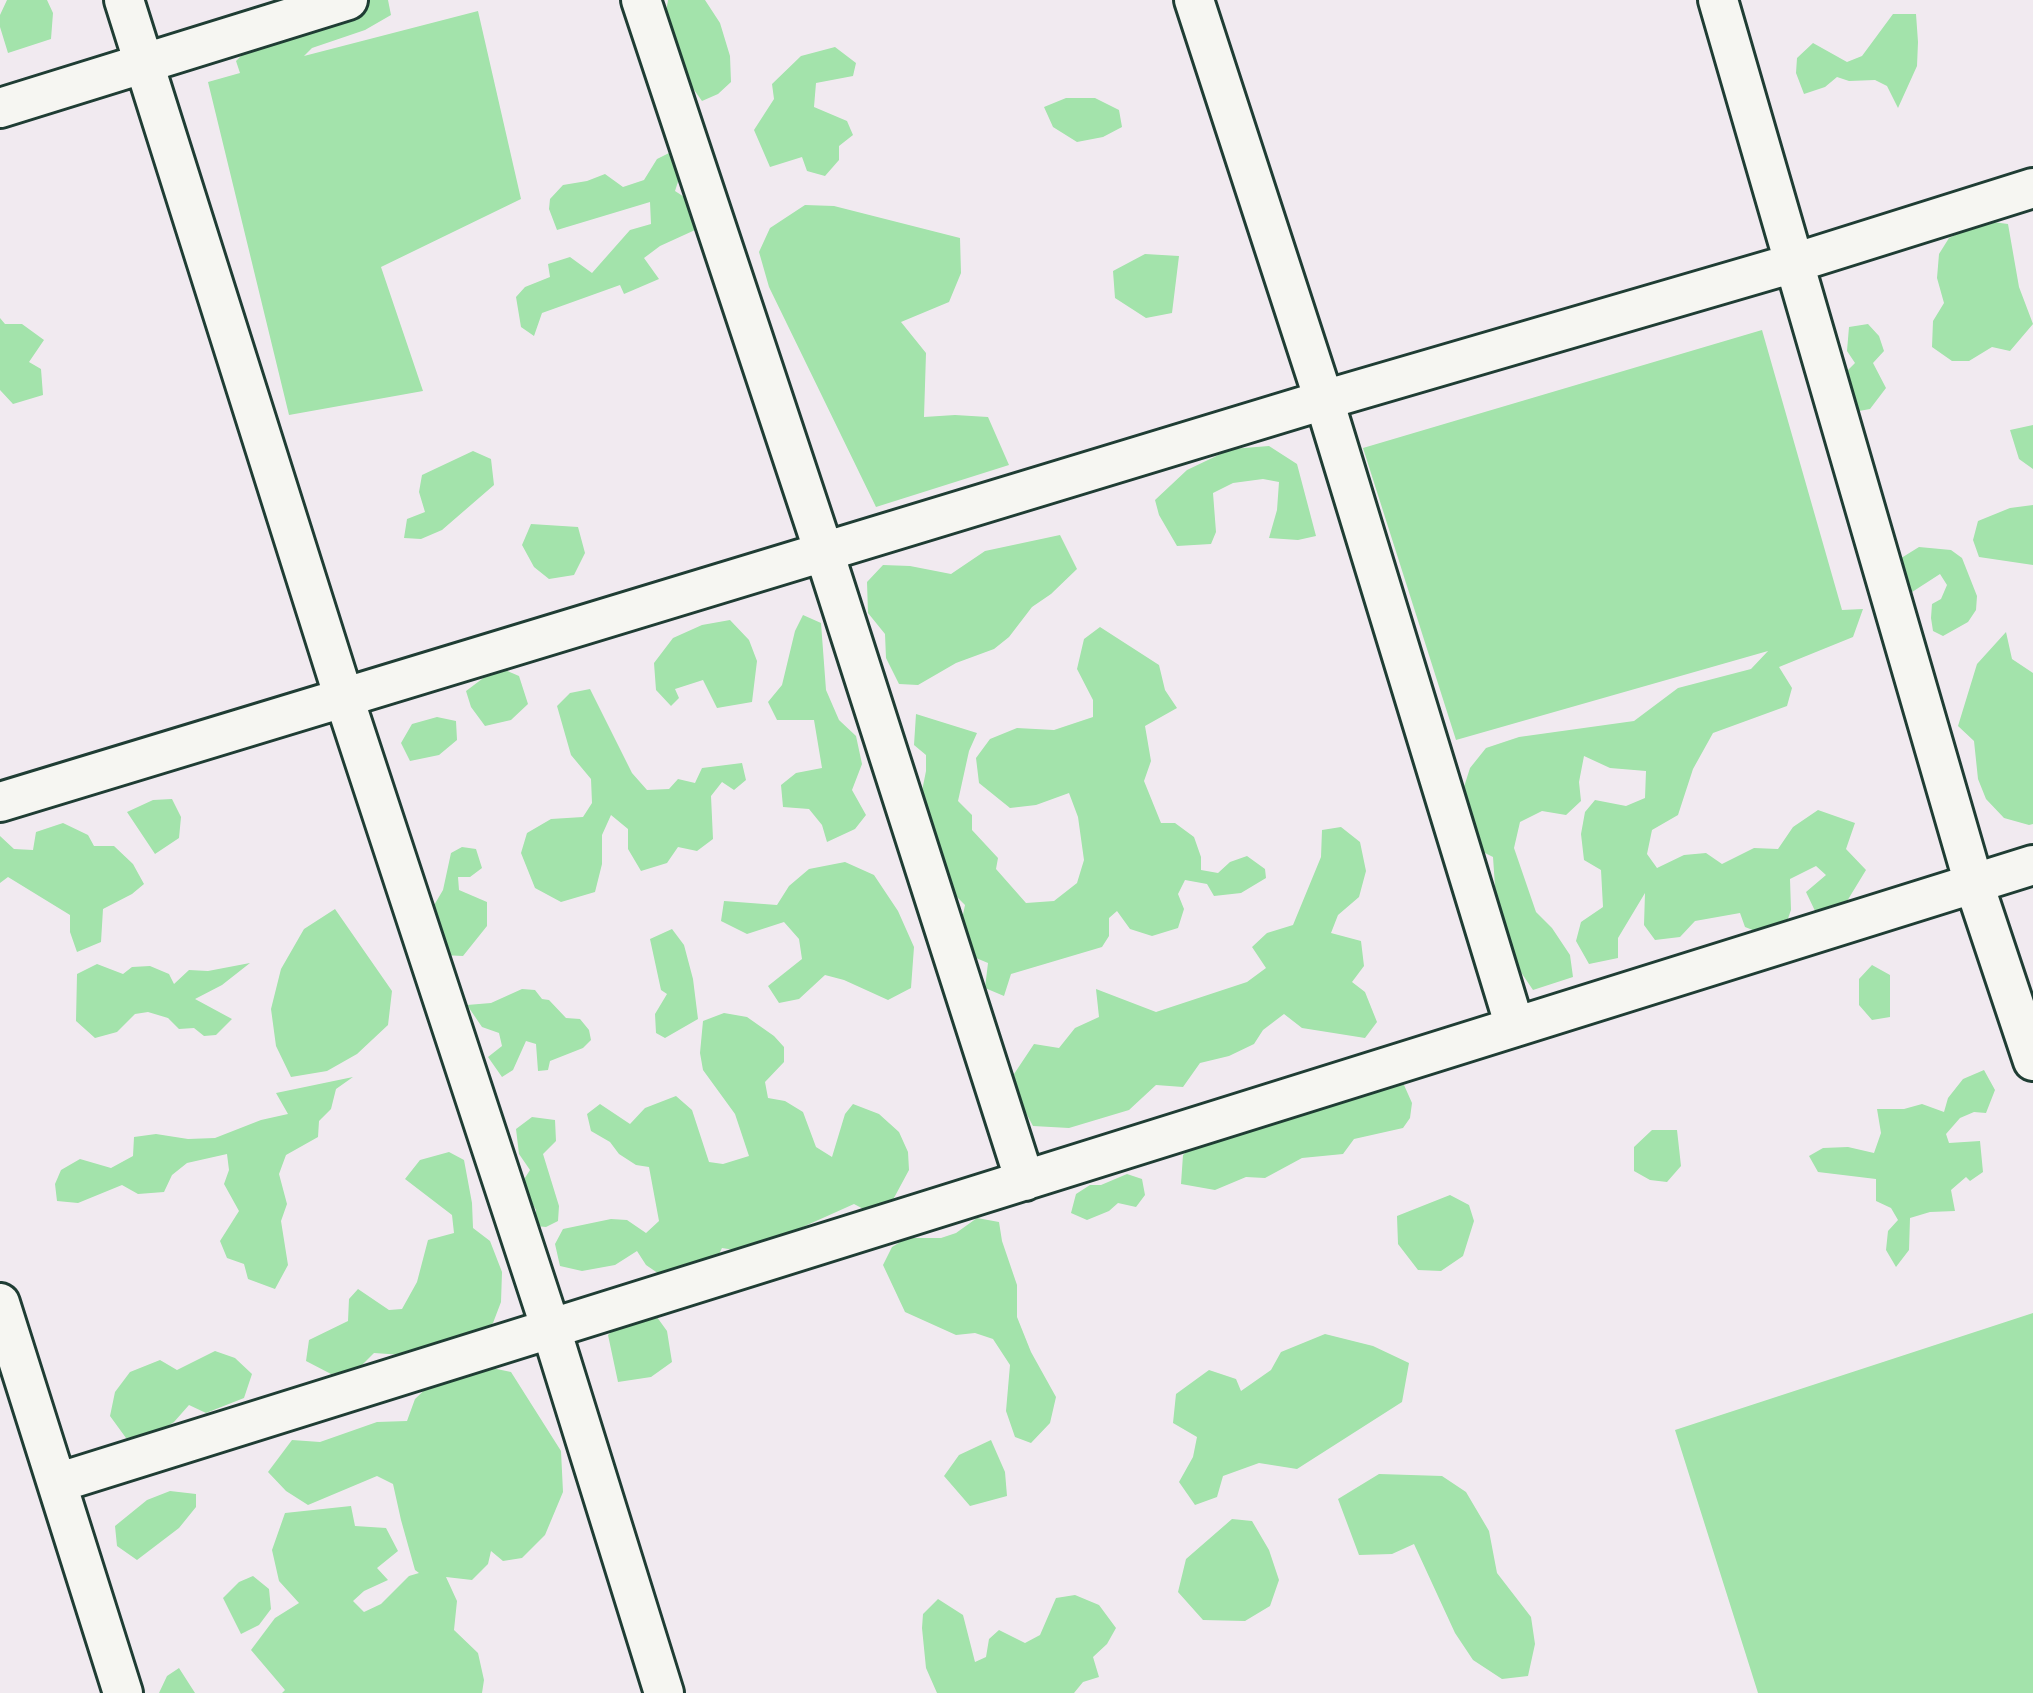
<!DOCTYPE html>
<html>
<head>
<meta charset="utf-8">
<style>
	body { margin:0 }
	canvas { display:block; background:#f1eaf0 }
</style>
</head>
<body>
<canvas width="2033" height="1693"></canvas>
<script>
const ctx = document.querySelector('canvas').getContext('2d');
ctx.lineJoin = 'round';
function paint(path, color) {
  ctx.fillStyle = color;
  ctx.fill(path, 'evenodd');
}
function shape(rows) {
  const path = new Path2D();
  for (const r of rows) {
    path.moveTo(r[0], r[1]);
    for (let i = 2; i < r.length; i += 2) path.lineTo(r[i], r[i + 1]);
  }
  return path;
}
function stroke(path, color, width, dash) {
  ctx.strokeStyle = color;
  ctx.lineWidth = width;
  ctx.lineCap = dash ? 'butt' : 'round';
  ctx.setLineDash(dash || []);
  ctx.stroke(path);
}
const green = shape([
	[7,0,47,0,53,13,51,39,8,53,0,27,0,15],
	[336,0,388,0,391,15,365,30,312,48,304,56,478,11,521,199,381,267,423,391,289,415,208,82,240,73,236,61,254,43],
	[668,0,705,0,720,23,730,56,731,82,718,94,702,101,692,87,672,36,666,12],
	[1893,14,1916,14,1918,42,1917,66,1898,108,1887,86,1875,80,1849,81,1837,77,1825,87,1804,94,1796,73,1797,58,1813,43,1847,62,1862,56],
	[835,47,856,63,853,76,816,83,814,107,847,121,853,135,839,146,839,160,825,176,807,171,802,157,770,167,754,130,774,99,772,84,801,56],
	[1066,98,1095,98,1119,110,1122,127,1103,137,1077,142,1053,127,1044,107],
	[669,153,684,163,675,191,695,204,706,225,660,246,644,258,659,279,624,294,620,285,542,313,534,336,521,327,516,297,525,287,550,277,548,264,570,257,592,273,630,230,651,224,650,202,557,230,549,209,550,199,563,185,587,181,605,174,623,187,644,180,657,159],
	[805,205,834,206,960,238,961,273,949,302,901,322,926,353,924,417,955,415,988,417,1009,465,876,507,769,287,759,252,770,228],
	[1985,221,2008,224,2019,287,2033,324,2010,351,1992,347,1969,361,1952,361,1932,347,1933,321,1944,303,1937,278,1939,254,1949,238],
	[1145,254,1179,256,1172,313,1146,318,1115,298,1113,271],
	[0,318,5,324,22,324,44,340,29,362,41,369,43,395,13,404,0,390],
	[1868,324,1879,336,1884,351,1873,363,1886,388,1870,409,1859,411,1845,403,1841,377,1855,363,1847,351,1849,327],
	[1762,330,1842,610,1863,609,1853,637,1779,667,1792,688,1787,706,1713,733,1693,769,1678,815,1652,830,1647,854,1657,868,1684,855,1706,853,1722,864,1754,848,1778,849,1793,827,1818,810,1855,823,1846,849,1866,870,1841,911,1816,913,1806,892,1826,875,1816,866,1790,879,1791,910,1784,930,1763,934,1745,927,1740,913,1695,921,1680,937,1655,940,1644,925,1645,893,1618,938,1618,958,1589,964,1576,941,1581,922,1603,907,1601,870,1584,860,1581,834,1585,812,1595,800,1626,806,1645,798,1646,771,1610,768,1584,756,1579,782,1581,801,1566,815,1542,811,1520,822,1514,848,1536,912,1552,928,1570,955,1573,977,1533,990,1512,959,1496,901,1493,857,1479,850,1463,790,1470,768,1486,748,1519,737,1634,721,1678,688,1751,669,1768,651,1456,740,1363,448],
	[2033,425,2033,469,2019,459,2010,430],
	[1269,446,1297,464,1316,536,1298,540,1269,538,1277,510,1279,482,1263,479,1233,483,1213,493,1216,532,1211,544,1177,546,1159,515,1155,500,1187,470,1231,449],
	[473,451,491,459,494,485,442,530,421,539,404,538,407,519,425,512,419,492,422,475],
	[2033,505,2033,565,1979,557,1973,540,1978,521,2010,508],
	[531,524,578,527,585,553,574,575,549,579,534,567,522,545],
	[1060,535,1077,569,1051,594,1032,607,1009,637,994,649,956,663,918,685,899,684,886,658,885,634,868,613,867,582,883,565,910,566,951,574,985,551],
	[1919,547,1951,550,1962,558,1977,596,1976,610,1968,622,1943,636,1933,631,1931,618,1932,604,1941,599,1947,585,1940,574,1909,594,1898,560],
	[803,615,821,623,826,690,839,720,856,736,862,764,852,790,866,815,855,829,827,842,822,825,809,809,783,807,781,785,796,773,822,768,814,720,777,720,768,702,782,685,795,631],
	[730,620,749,640,757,661,752,702,717,708,703,680,675,689,679,698,671,706,656,690,654,663,673,638,702,625],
	[1100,627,1159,665,1165,690,1177,708,1145,726,1151,761,1144,781,1161,823,1175,823,1194,837,1201,857,1201,870,1218,873,1230,862,1247,856,1265,869,1266,878,1241,893,1214,896,1207,884,1185,880,1178,894,1184,909,1178,928,1152,936,1130,929,1117,911,1109,918,1109,936,1102,947,1011,974,1004,996,985,988,988,963,976,958,966,938,961,924,965,905,949,889,941,871,940,851,925,824,921,796,926,771,926,755,914,745,916,714,977,733,969,751,958,801,972,815,972,830,998,858,996,869,1026,903,1054,901,1077,883,1084,860,1078,817,1069,793,1036,805,1010,808,979,783,976,758,990,739,1017,728,1054,730,1093,717,1093,700,1077,669,1084,639],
	[2006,632,2012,659,2033,673,2033,824,2029,825,2004,818,1986,799,1978,779,1974,741,1958,726,1977,664],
	[498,667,519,676,528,704,511,720,485,726,471,707,466,691],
	[590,689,632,773,647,790,669,789,678,779,695,783,702,768,742,763,746,780,734,790,722,782,711,796,713,839,697,851,678,847,667,863,641,871,628,849,628,829,611,815,602,835,602,864,595,892,561,902,535,888,521,853,527,833,551,819,583,817,592,803,591,779,571,755,557,706,570,693],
	[437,717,456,721,457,740,439,755,410,761,401,743,412,724],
	[172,799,181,817,179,838,155,854,127,812,153,800],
	[63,823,88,835,94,846,114,846,133,864,144,884,132,894,103,909,101,942,77,952,70,932,70,915,8,877,0,883,0,836,14,849,33,850,36,832],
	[1341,827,1360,842,1366,871,1359,897,1338,915,1331,933,1361,941,1364,966,1352,982,1365,992,1377,1022,1365,1038,1302,1028,1284,1014,1263,1030,1254,1044,1229,1056,1200,1063,1183,1087,1156,1085,1129,1110,1069,1128,1033,1126,1019,1100,1014,1074,1034,1044,1059,1048,1075,1028,1099,1017,1096,989,1156,1012,1247,982,1266,968,1252,947,1267,933,1293,925,1321,857,1322,830],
	[462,847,476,849,482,868,470,877,458,877,459,890,487,902,487,926,463,956,442,955,433,907,443,890,451,853],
	[845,862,874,875,898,911,914,947,911,988,888,1000,844,980,825,975,799,999,779,1003,768,986,802,959,799,939,784,922,747,934,721,921,724,901,777,905,789,886,809,869],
	[335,909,392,991,388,1025,357,1054,327,1071,291,1077,276,1046,271,1009,281,969,304,929],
	[672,929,684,945,693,979,698,1019,665,1038,656,1033,655,1014,667,994,661,990,650,939],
	[250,963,222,985,195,999,232,1019,216,1035,204,1036,194,1028,179,1029,168,1018,148,1012,135,1014,117,1032,95,1038,76,1021,77,974,97,964,123,974,132,967,150,966,169,974,174,984,189,970,208,971],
	[1872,965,1890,975,1890,1017,1872,1020,1859,1005,1859,979],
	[522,989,535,990,542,999,549,1000,566,1018,580,1019,589,1030,591,1040,583,1048,550,1061,548,1070,538,1071,536,1044,526,1041,513,1070,502,1077,488,1057,502,1046,499,1033,482,1027,467,1005,491,1003],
	[724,1013,747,1017,774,1036,784,1047,784,1062,765,1082,768,1098,785,1101,803,1112,816,1147,832,1157,845,1114,853,1104,879,1114,899,1132,908,1152,909,1170,888,1209,871,1213,854,1204,747,1252,722,1248,717,1258,665,1278,646,1265,637,1251,615,1265,582,1271,560,1266,555,1244,563,1229,611,1219,627,1220,646,1233,659,1221,649,1167,636,1165,619,1154,610,1142,591,1131,587,1114,600,1104,630,1124,645,1108,676,1096,692,1110,709,1162,723,1164,749,1156,735,1114,703,1070,700,1053,703,1021],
	[1984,1070,1995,1090,1986,1113,1974,1112,1960,1118,1946,1134,1949,1143,1980,1141,1983,1172,1970,1181,1966,1177,1951,1190,1955,1211,1930,1212,1910,1218,1909,1250,1896,1267,1886,1250,1888,1231,1898,1220,1891,1208,1876,1201,1876,1179,1818,1172,1809,1156,1823,1148,1848,1147,1874,1153,1881,1133,1877,1109,1904,1109,1922,1104,1944,1112,1948,1098,1963,1079],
	[353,1077,336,1089,331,1109,319,1121,318,1137,286,1155,279,1174,287,1204,281,1221,288,1265,275,1289,248,1279,244,1264,227,1258,220,1241,239,1211,224,1184,229,1170,227,1154,187,1163,172,1175,164,1192,138,1194,122,1185,78,1203,57,1201,55,1184,61,1170,80,1159,111,1168,133,1156,134,1137,156,1134,188,1139,215,1138,261,1120,288,1114,276,1093],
	[1385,1080,1404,1085,1412,1103,1410,1118,1403,1128,1354,1139,1343,1154,1302,1158,1265,1178,1246,1177,1215,1190,1181,1184,1183,1155,1196,1143,1286,1110,1307,1114,1323,1108,1335,1095],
	[532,1117,555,1120,556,1141,543,1154,559,1206,558,1221,546,1227,536,1226,536,1210,521,1184,530,1170,519,1154,516,1129],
	[1652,1130,1677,1130,1681,1166,1667,1182,1650,1180,1634,1171,1634,1147],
	[449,1152,464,1160,472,1203,473,1228,490,1241,502,1272,501,1302,493,1323,472,1338,403,1355,374,1353,358,1369,331,1374,306,1361,309,1340,348,1321,349,1299,358,1289,389,1310,402,1309,417,1282,428,1240,454,1233,452,1215,405,1179,420,1160],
	[1127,1174,1142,1179,1145,1195,1136,1207,1118,1203,1109,1211,1087,1220,1071,1213,1076,1194,1090,1185,1101,1185],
	[1450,1195,1469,1205,1474,1221,1463,1256,1441,1271,1418,1270,1398,1244,1397,1216],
	[977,1218,999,1222,1002,1241,1017,1285,1017,1317,1031,1352,1056,1397,1050,1423,1031,1443,1015,1437,1006,1411,1010,1365,993,1339,975,1333,956,1335,905,1312,883,1265,892,1247,907,1238,941,1238,956,1233],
	[654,1313,667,1331,672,1362,651,1377,618,1382,608,1335,626,1319],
	[2033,1313,2033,1693,1758,1693,1675,1430],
	[1325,1334,1373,1346,1409,1363,1402,1402,1297,1469,1259,1463,1223,1476,1217,1497,1195,1505,1179,1482,1193,1457,1197,1437,1173,1423,1176,1394,1209,1370,1236,1379,1241,1391,1271,1370,1281,1352],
	[215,1351,235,1358,252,1374,244,1398,206,1413,189,1405,174,1422,154,1435,126,1438,110,1416,115,1392,130,1372,160,1360,177,1370],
	[473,1364,511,1372,561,1451,563,1492,545,1535,522,1558,503,1561,491,1551,488,1564,472,1580,446,1577,457,1601,454,1630,478,1653,484,1680,482,1693,282,1693,285,1690,251,1650,275,1618,299,1603,279,1581,272,1550,285,1513,351,1506,355,1526,386,1528,398,1551,377,1568,388,1580,364,1591,353,1601,364,1612,381,1604,409,1576,419,1573,415,1570,401,1520,393,1484,377,1476,308,1505,286,1491,268,1472,292,1440,320,1442,377,1422,407,1421,415,1399,436,1379],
	[991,1440,1005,1472,1007,1496,970,1506,944,1476,959,1455],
	[1379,1474,1442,1476,1466,1492,1489,1531,1497,1573,1531,1617,1535,1644,1528,1676,1502,1679,1473,1660,1455,1633,1414,1544,1392,1554,1359,1555,1338,1499],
	[170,1491,196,1494,196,1507,179,1528,137,1560,117,1546,115,1526,147,1500],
	[1232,1519,1252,1521,1269,1550,1279,1580,1270,1606,1245,1621,1203,1620,1178,1592,1186,1559],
	[253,1576,269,1589,271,1609,259,1625,241,1634,223,1598,239,1582],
	[1075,1595,1099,1605,1116,1628,1107,1644,1093,1657,1099,1677,1083,1682,1074,1693,937,1693,926,1668,922,1628,923,1614,938,1599,963,1615,975,1662,986,1657,989,1639,999,1630,1025,1643,1040,1635,1056,1598],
	[179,1668,195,1693,159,1693,167,1676]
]);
const minor = shape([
	[124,0,344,698,551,1329,664,1693],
	[641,0,824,552,1025,1181],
	[1194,0,1324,400,1515,1027],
	[1718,0,1974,884,2033,1061],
	[0,108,348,0],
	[0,802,1324,400,1794,263,2033,188],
	[0,1303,123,1693],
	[57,1483,2033,865]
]);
paint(green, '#a3e3ab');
stroke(minor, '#1f3d34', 44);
stroke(minor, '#f6f6f2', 38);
</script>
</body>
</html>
